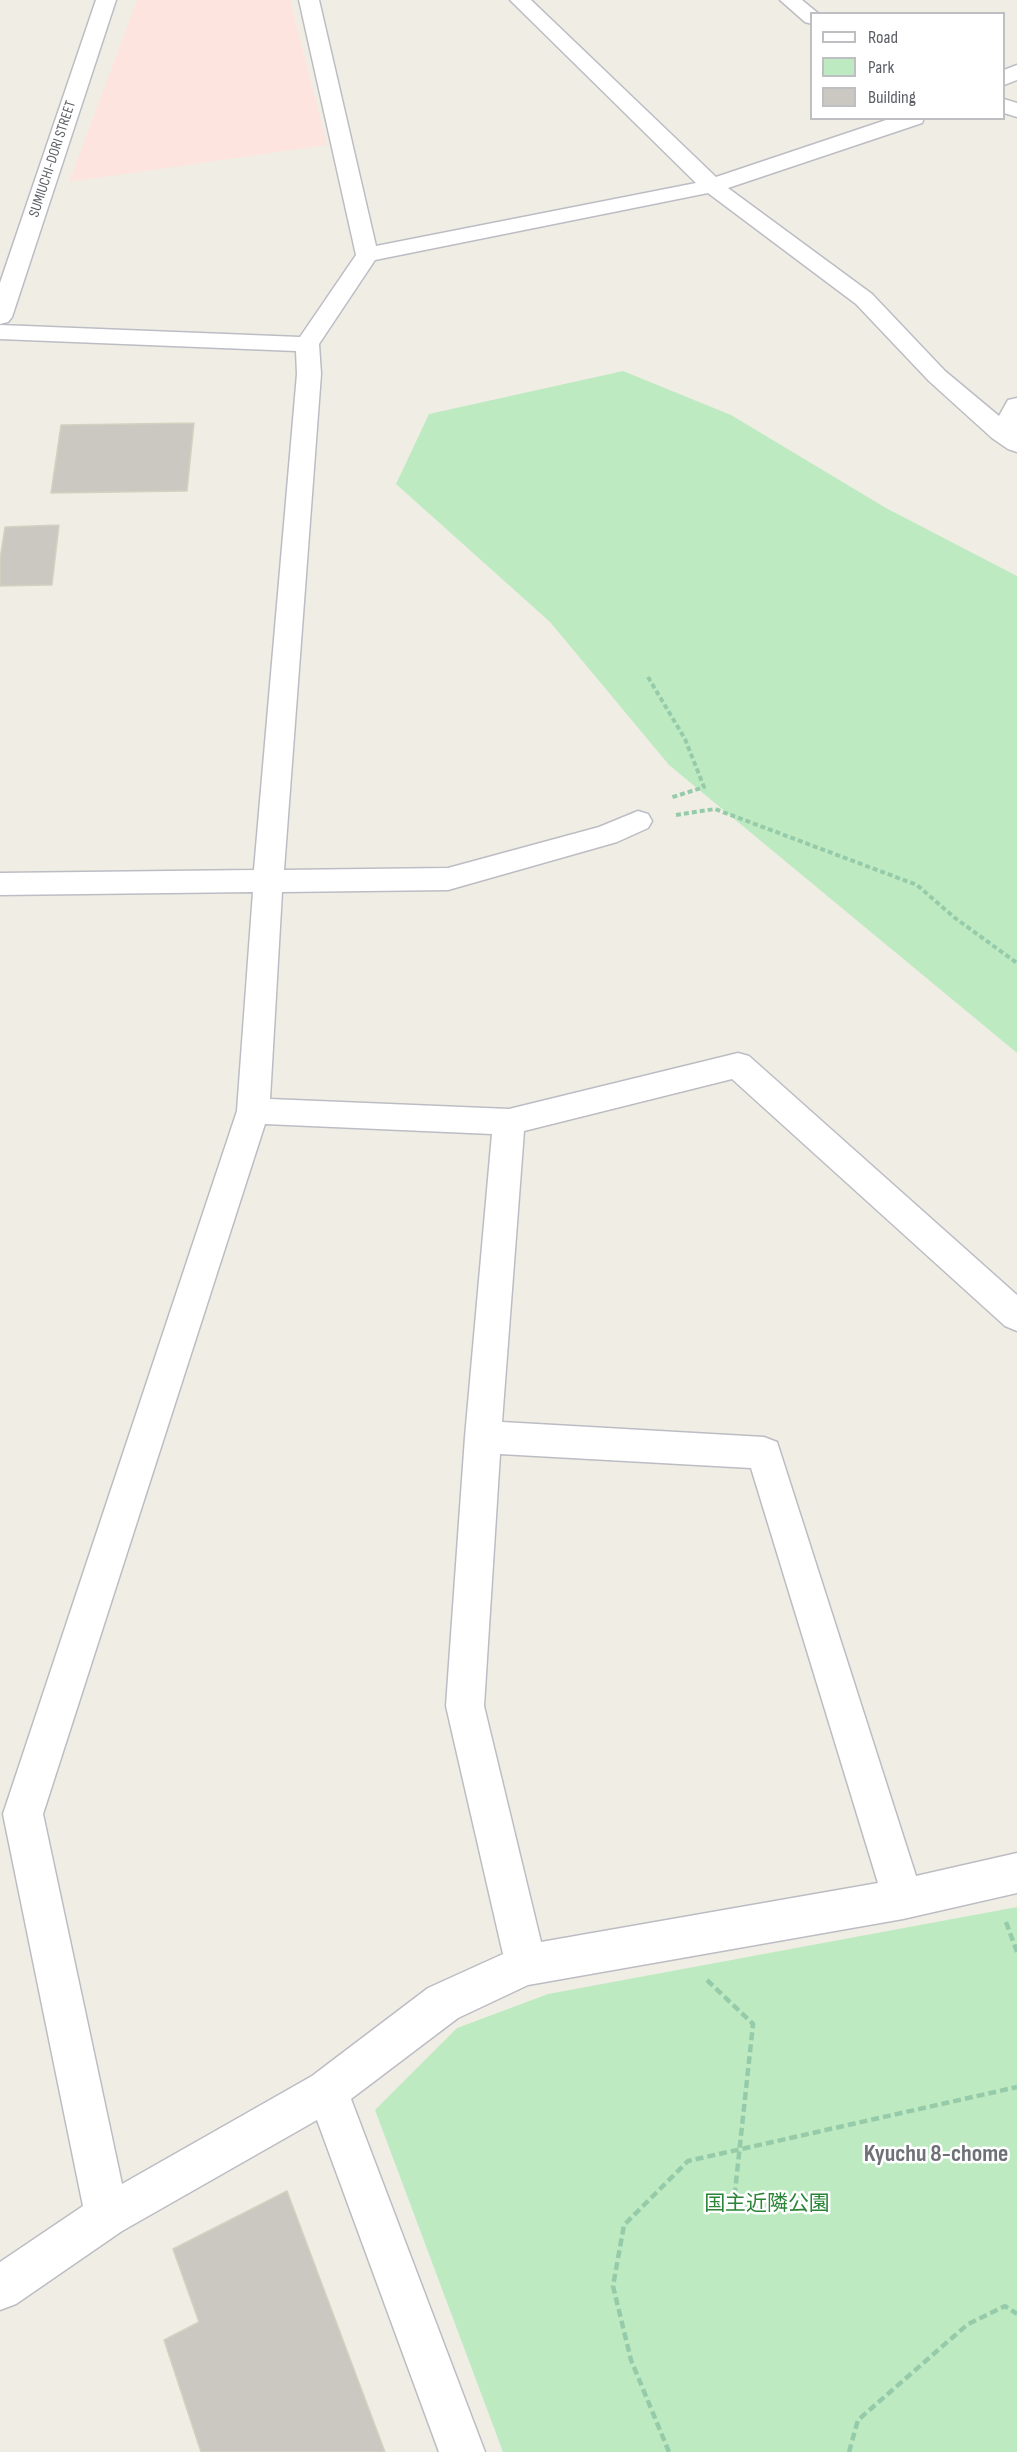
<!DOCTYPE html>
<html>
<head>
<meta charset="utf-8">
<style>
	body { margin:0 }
	#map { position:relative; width:1017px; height:2452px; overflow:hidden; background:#f0eee4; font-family:"Sofia Sans Condensed",sans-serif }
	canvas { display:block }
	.legend { position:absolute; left:810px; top:12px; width:195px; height:108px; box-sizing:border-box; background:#fff; border:2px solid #bebfc2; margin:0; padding:8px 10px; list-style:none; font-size:18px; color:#5c5f66 }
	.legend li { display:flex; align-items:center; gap:12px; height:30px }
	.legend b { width:30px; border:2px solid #bebfc2 }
</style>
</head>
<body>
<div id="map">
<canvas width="1017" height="2452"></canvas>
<ul class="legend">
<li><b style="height:8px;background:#fff"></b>Road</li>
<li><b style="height:16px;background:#beeac2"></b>Park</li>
<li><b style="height:16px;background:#cbc8c1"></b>Building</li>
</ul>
</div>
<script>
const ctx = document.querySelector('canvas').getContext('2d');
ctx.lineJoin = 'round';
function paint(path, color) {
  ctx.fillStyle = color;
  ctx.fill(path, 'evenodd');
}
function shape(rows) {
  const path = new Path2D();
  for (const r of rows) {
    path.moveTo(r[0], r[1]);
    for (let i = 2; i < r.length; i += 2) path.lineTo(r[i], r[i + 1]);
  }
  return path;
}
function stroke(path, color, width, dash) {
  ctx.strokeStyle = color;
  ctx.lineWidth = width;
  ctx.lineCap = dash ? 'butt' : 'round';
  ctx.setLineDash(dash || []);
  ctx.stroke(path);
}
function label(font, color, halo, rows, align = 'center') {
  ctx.font = font + ' "Sofia Sans Condensed","Noto Sans JP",sans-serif';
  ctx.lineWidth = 5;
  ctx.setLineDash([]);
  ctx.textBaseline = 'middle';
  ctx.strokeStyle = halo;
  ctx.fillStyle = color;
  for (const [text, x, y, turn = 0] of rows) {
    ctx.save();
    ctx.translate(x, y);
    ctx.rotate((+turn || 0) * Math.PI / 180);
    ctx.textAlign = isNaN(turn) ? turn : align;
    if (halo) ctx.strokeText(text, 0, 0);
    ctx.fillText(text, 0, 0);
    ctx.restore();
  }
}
const medical = shape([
	[137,0,290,0,327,145,69,182]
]);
const green = shape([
	[623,371,731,415,886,508,1017,576,1017,1053,669,765,550,622,396,484,429,414],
	[1017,1907,1017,2452,503,2452,375,2110,457,2028,548,1994]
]);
const building = shape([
	[194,423,187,491,51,493,61,425,194,423],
	[59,525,52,585,0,586,0,559,5,527,59,525],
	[287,2191,385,2452,201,2452,164,2340,199,2322,173,2249,287,2191]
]);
const pathFar1 = shape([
	[648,677,685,739,704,787,670,798],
	[676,815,715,809,917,885,955,918,1017,963]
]);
const path = shape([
	[1006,1922,1017,1952],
	[707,1980,753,2024,733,2210],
	[669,2452,631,2360,613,2286,624,2225,688,2161,1017,2087],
	[849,2452,858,2420,968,2324,1005,2306,1017,2314]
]);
const minor = shape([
	[96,0,116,0,12,317,8,322,0,324,0,283,96,0],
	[299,0,319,0,376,246,696,183,510,0,531,0,716,177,892,118,924,118,922,123,728,188,872,294,945,371,999,416,1008,400,1017,398,1017,452,1008,449,992,438,929,381,856,304,708,193,375,260,319,344,321,374,284,870,448,868,599,827,638,811,648,814,652,821,648,828,617,842,448,890,282,892,270,1099,509,1109,738,1053,749,1056,1017,1295,1017,1331,1005,1326,732,1079,524,1131,502,1422,764,1437,777,1442,916,1876,1017,1853,1017,1893,903,1919,528,1985,458,2018,351,2099,485,2452,439,2452,317,2120,122,2231,16,2304,0,2310,0,2262,83,2206,3,1814,237,1111,253,892,0,895,0,873,254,870,297,374,296,351,0,339,0,325,300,337,356,255,299,0],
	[265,1124,492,1134,465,1437,446,1706,503,1954,428,1988,312,2076,122,2184,43,1814,265,1124],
	[500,1454,751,1468,878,1883,541,1942,484,1706,500,1454],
	[780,0,802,0,819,14,812,14,812,24,805,22,780,0],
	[1017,65,1017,80,1004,85,1004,70,1017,65],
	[1004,99,1017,103,1017,117,1004,113,1004,99]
]);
const farStreetnames = [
	["SUMIUCHI-DORI STREET",53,159,-72]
];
const nearParknames = [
	["国主近隣公園",767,2205]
];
const nearNeighbourhoodnames = [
	["Kyuchu 8-chome",936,2155]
];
paint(medical, '#fee4df');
paint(green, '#beeac2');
paint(building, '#cbc8c1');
stroke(building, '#d5d1c1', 1.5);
stroke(minor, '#bcbdc4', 3);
stroke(pathFar1, '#96cbaa', 4, [5, 3]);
stroke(path, '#96cbaa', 4.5, [8, 4]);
paint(minor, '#fff');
label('15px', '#5c5f66', '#fff', farStreetnames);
label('21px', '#2b8538', '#fff', nearParknames);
label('bold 24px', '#6d7178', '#fff', nearNeighbourhoodnames);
</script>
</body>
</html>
